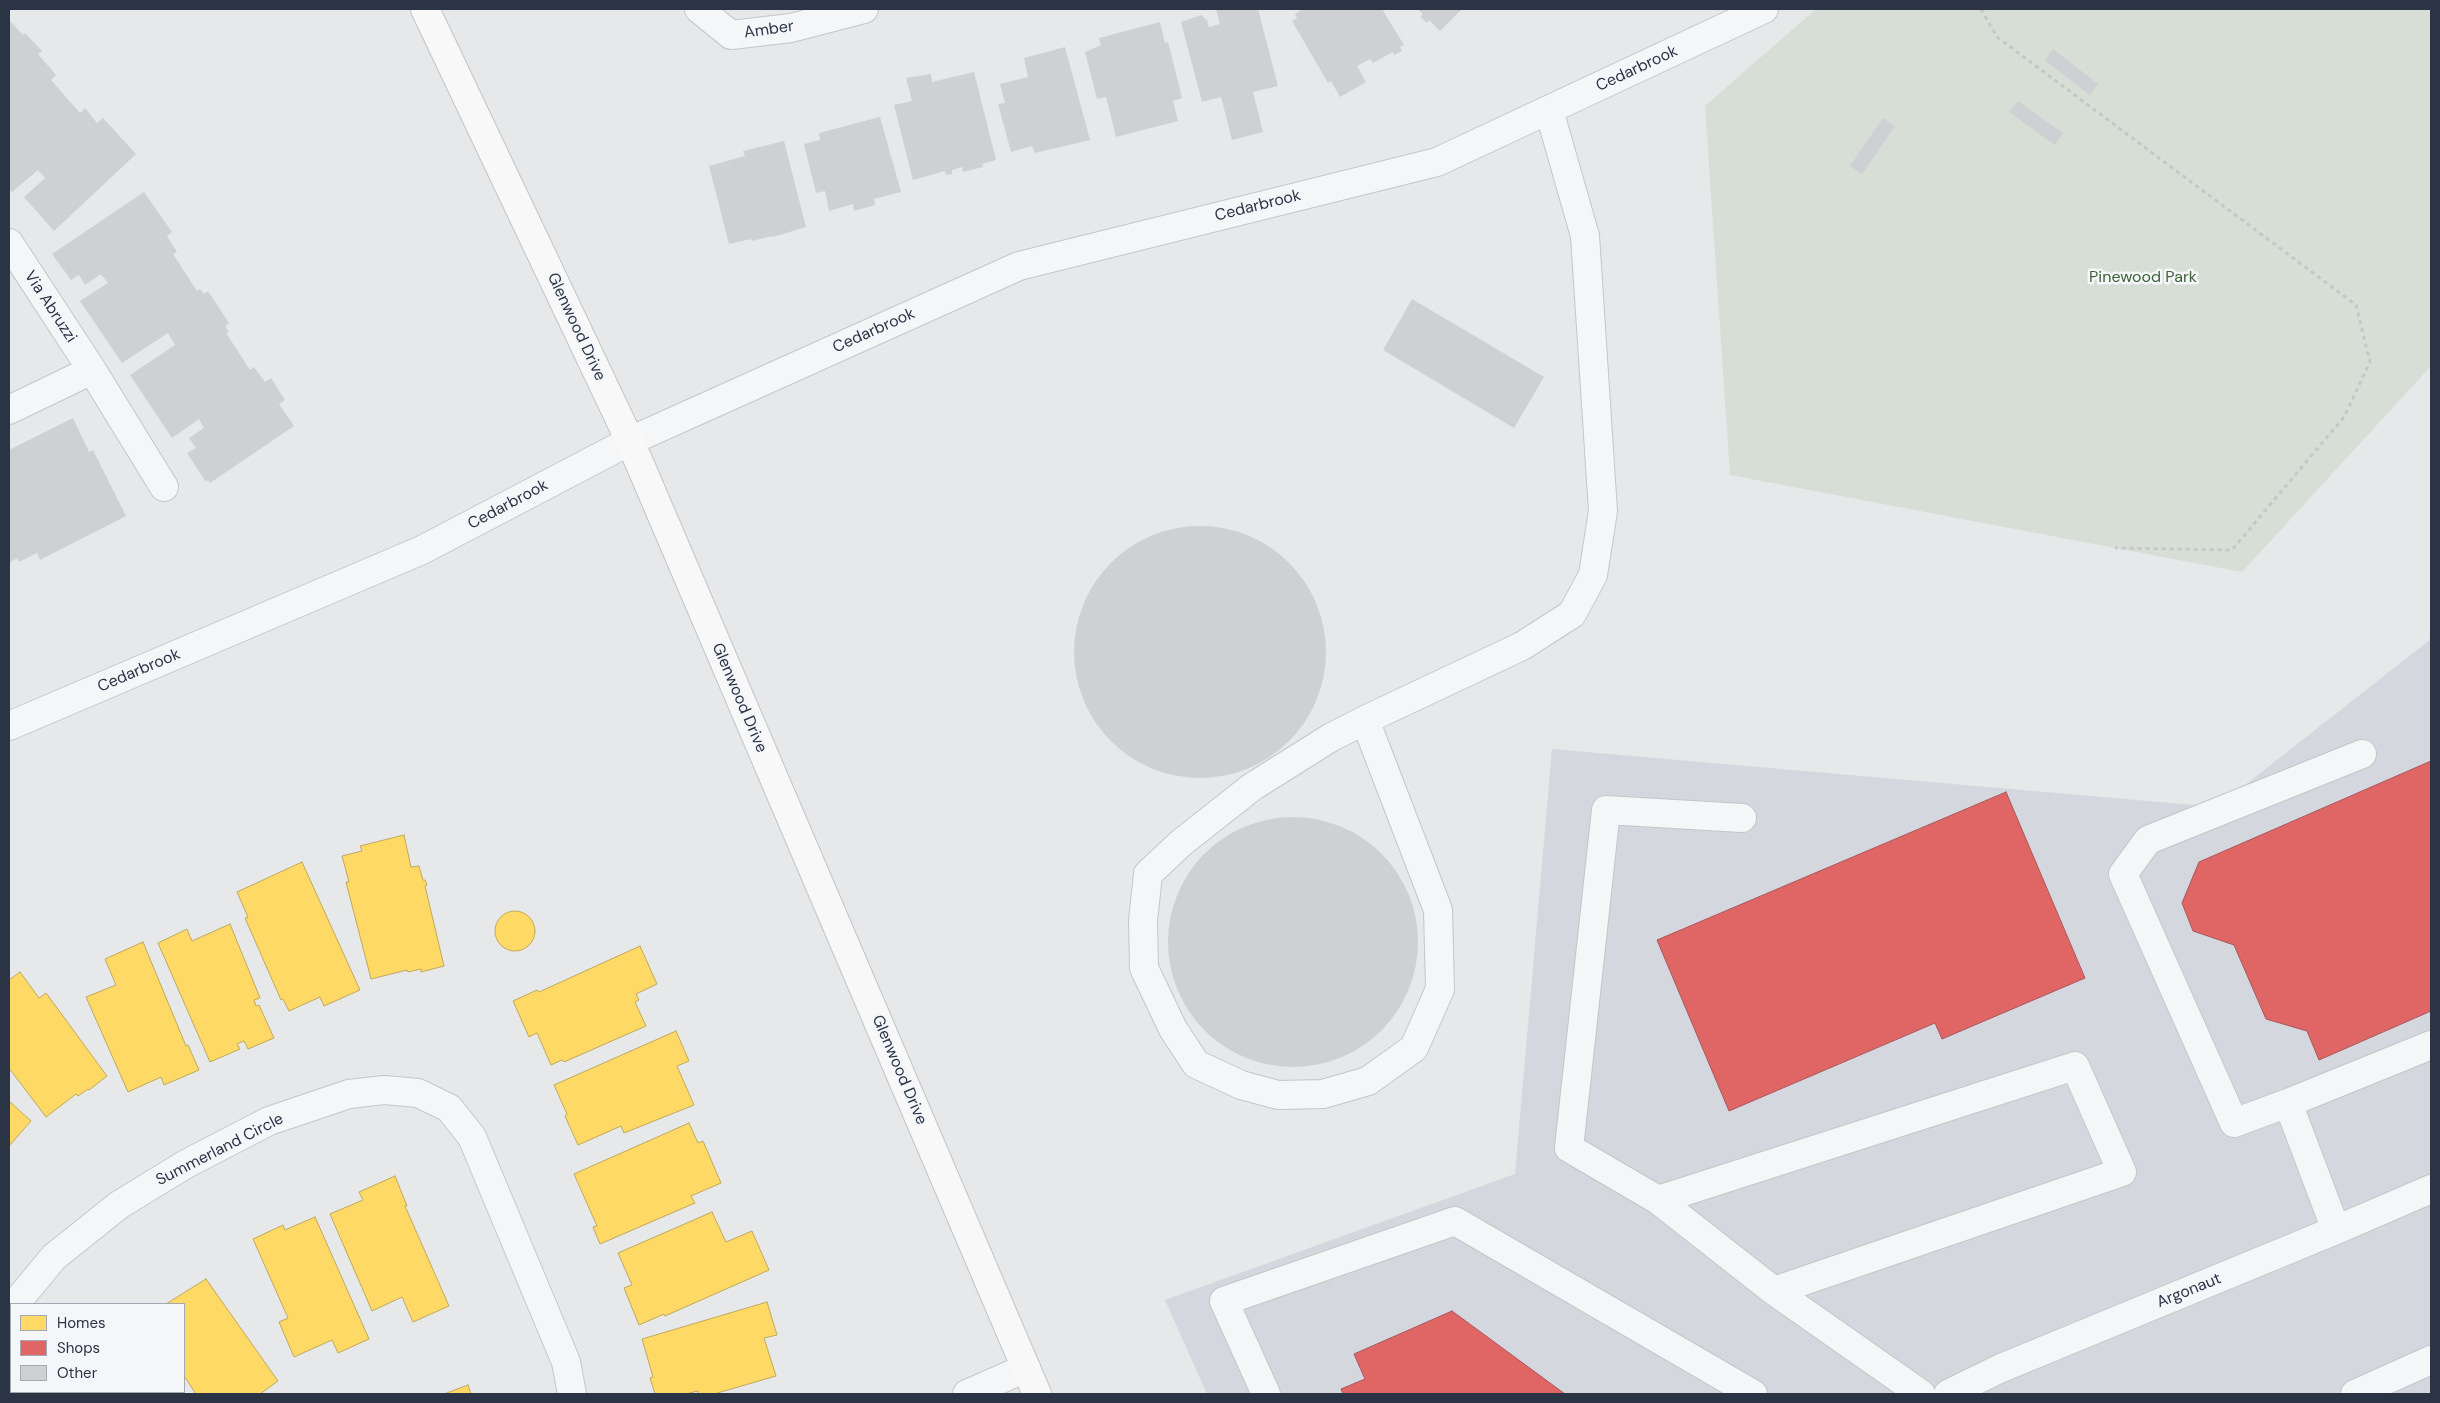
<!DOCTYPE html>
<html>
<head>
<meta charset="utf-8">
<style>
	body { margin:0 }
	#map { position:relative; width:2440px; height:1403px; overflow:hidden; background:#e6e8ea; font-family:"DM Sans",sans-serif }
	canvas { display:block }
	.frame { position:absolute; inset:0; border:10px solid #2b3445; pointer-events:none }
	.legend { position:absolute; left:10px; top:1303px; width:175px; height:90px; box-sizing:border-box; background:#f4f6f9; border:1px solid #a4a8b1; margin:0; padding:6px 9px; list-style:none; font-size:15px; color:#2b3445 }
	.legend li { display:flex; align-items:center; gap:10px; height:25px }
	.legend b { width:25px; border:1px solid #a4a8b1 }
</style>
</head>
<body>
<div id="map">
<canvas width="2440" height="1403"></canvas>
<div class="frame"></div>
<ul class="legend">
<li><b style="height:14px;background:#ffd966"></b>Homes</li>
<li><b style="height:14px;background:#e06666"></b>Shops</li>
<li><b style="height:14px;background:#ced0d3"></b>Other</li>
</ul>
</div>
<script>
const ctx = document.querySelector('canvas').getContext('2d');
ctx.lineJoin = 'round';
function paint(path, color) {
  ctx.fillStyle = color;
  ctx.fill(path, 'evenodd');
}
function shape(rows) {
  const path = new Path2D();
  for (const r of rows) {
    if (r.length === 3) {
      path.moveTo(r[0] + r[2], r[1]);
      path.arc(r[0], r[1], r[2], 0, 2 * Math.PI);
      continue;
    }
    path.moveTo(r[0], r[1]);
    for (let i = 2; i < r.length; i += 2) path.lineTo(r[i], r[i + 1]);
  }
  return path;
}
function stroke(path, color, width, dash) {
  ctx.strokeStyle = color;
  ctx.lineWidth = width;
  ctx.lineCap = dash ? 'butt' : 'round';
  ctx.setLineDash(dash || []);
  ctx.stroke(path);
}
function label(font, color, halo, rows, align = 'center') {
  ctx.font = font + ' "DM Sans",sans-serif';
  ctx.lineWidth = 5;
  ctx.setLineDash([]);
  ctx.textBaseline = 'middle';
  ctx.strokeStyle = halo;
  ctx.fillStyle = color;
  for (const [text, x, y, turn = 0] of rows) {
    ctx.save();
    ctx.translate(x, y);
    ctx.rotate((+turn || 0) * Math.PI / 180);
    ctx.textAlign = isNaN(turn) ? turn : align;
    if (halo) ctx.strokeText(text, 0, 0);
    ctx.fillText(text, 0, 0);
    ctx.restore();
  }
}
const built = shape([
	[2431,639,2431,1394,1207,1394,1165,1300,1515,1174,1552,749,2217,807]
]);
const green = shape([
	[1816,9,2431,9,2431,366,2242,572,1730,475,1705,106]
]);
const homes = shape([
	[404,835,411,867,419,866,423,880,425,880,427,885,425,886,444,966,421,972,421,969,408,972,407,970,371,979,346,882,349,882,342,856,362,851,360,846,404,835],
	[302,862,360,990,324,1006,320,997,289,1011,283,999,281,1000,245,918,248,917,237,892,302,862],
	[515,931,20],
	[230,924,260,998,254,1000,256,1006,259,1005,274,1038,248,1049,244,1041,237,1044,240,1049,210,1062,158,943,187,929,192,941,230,924],
	[143,942,186,1046,188,1045,199,1070,164,1085,161,1077,128,1092,86,997,116,985,105,959,143,942],
	[640,946,657,984,636,994,639,1000,635,1002,646,1026,564,1062,562,1060,551,1065,537,1033,529,1037,513,1001,537,990,539,992,640,946],
	[20,972,39,998,46,993,107,1076,89,1090,88,1089,78,1096,76,1094,46,1117,9,1068,9,980,20,972],
	[676,1031,689,1061,677,1066,694,1105,624,1133,621,1126,578,1145,565,1116,567,1114,554,1085,676,1031],
	[9,1101,31,1121,9,1146,9,1101],
	[689,1123,698,1143,703,1141,721,1183,691,1196,695,1203,600,1244,593,1227,597,1226,574,1174,689,1123],
	[395,1176,407,1206,405,1206,449,1306,413,1322,402,1297,372,1311,330,1214,363,1200,359,1192,395,1176],
	[712,1212,726,1242,752,1231,769,1270,665,1316,664,1314,639,1325,624,1288,632,1285,618,1253,712,1212],
	[315,1217,369,1339,338,1353,332,1340,294,1357,279,1322,288,1318,253,1239,283,1225,285,1230,315,1217],
	[206,1279,278,1381,260,1394,196,1394,184,1376,184,1304,166,1304,206,1279],
	[767,1302,777,1335,764,1338,776,1376,714,1394,698,1394,698,1391,685,1394,655,1394,650,1378,653,1377,642,1339,767,1302],
	[468,1385,471,1394,444,1394,468,1385],
	[64,1392,105,1392,109,1394,63,1394,64,1392]
]);
const shops = shape([
	[2431,761,2431,1011,2319,1060,2307,1031,2266,1019,2234,945,2193,931,2182,903,2199,862,2431,761],
	[2006,792,2085,978,1942,1039,1935,1023,1729,1111,1657,940,2006,792],
	[1452,1311,1565,1394,1343,1394,1341,1389,1365,1379,1354,1354,1452,1311]
]);
const building = shape([
	[1216,9,1258,9,1278,86,1253,92,1263,132,1232,140,1221,97,1202,102,1181,22,1201,15,1207,20,1209,27,1220,24],
	[1303,9,1382,9,1404,45,1400,47,1402,51,1394,55,1393,52,1373,63,1370,59,1357,66,1366,82,1340,97,1331,81,1328,83,1292,21,1297,18,1295,14],
	[1418,9,1462,9,1440,31,1429,20,1427,23,1420,17,1423,14],
	[9,20,23,35,25,33,42,51,38,54,56,75,51,80,80,113,85,108,97,123,103,118,136,154,54,231,24,197,45,178,38,170,12,192,9,189],
	[1160,22,1165,43,1168,42,1182,98,1173,101,1178,121,1116,137,1106,97,1097,99,1085,52,1101,45,1099,38],
	[1065,47,1090,140,1035,153,1032,146,1011,152,998,104,1005,103,1000,84,1028,77,1024,58],
	[2053,49,2098,84,2090,95,2045,60],
	[974,72,996,160,982,164,983,167,963,172,962,167,952,170,952,174,946,175,945,171,913,180,894,105,912,101,906,78,931,74,932,82],
	[2018,101,2063,133,2055,145,2009,112],
	[880,117,901,192,874,199,875,205,854,211,853,204,829,211,825,191,816,193,804,144,820,140,819,133],
	[1883,118,1895,126,1862,174,1850,166],
	[784,141,806,227,773,237,773,236,752,241,751,239,729,244,709,166,745,156,743,151],
	[144,192,172,232,167,236,177,252,173,254,197,291,200,289,204,294,208,291,229,323,225,326,229,332,226,333,250,370,254,367,265,382,271,378,285,400,279,404,294,426,210,483,208,480,206,482,187,453,196,448,189,438,204,428,199,419,172,438,130,375,175,345,168,333,122,363,80,301,108,283,101,274,85,285,79,275,71,280,52,254],
	[1412,299,1544,377,1514,428,1383,350],
	[73,418,89,452,93,450,126,516,40,560,37,553,19,562,17,558,9,563,9,450],
	[1200,652,126],
	[1293,942,125]
]);
const path = shape([
	[1981,9,1997,37,2356,305,2370,362,2344,417,2232,550,2115,548]
]);
const minor = shape([
	[699,9,731,35,791,28,864,9],
	[9,243,92,370,164,487],
	[9,410,92,370],
	[1365,720,1438,910,1440,989,1414,1048,1368,1081,1323,1094,1278,1095,1241,1085,1196,1064,1173,1029,1144,968,1143,921,1148,874,1181,843,1252,787,1330,738,1365,720,1522,646,1572,614,1593,575,1603,511,1585,236,1549,110],
	[9,726,422,550,630,441,1019,266,1437,162,1764,9],
	[1742,818,1606,810,1569,1148,1658,1200,1774,1291,1921,1394],
	[2288,1103,2234,1123,2123,874,2148,840,2362,754],
	[1658,1200,2075,1066,2122,1172,1774,1291],
	[2336,1230,2288,1103,2431,1045],
	[15,1304,54,1257,119,1205,186,1164,269,1121,349,1094,384,1090,418,1093,449,1108,472,1137,566,1362,572,1394],
	[967,1394,1026,1368],
	[1266,1394,1224,1301,1455,1221,1753,1394],
	[1948,1394,1999,1369,2336,1230,2431,1189],
	[2355,1394,2431,1360]
]);
const major = shape([
	[425,9,630,441,1037,1394]
]);
const streetNames = [
	["Amber",769,30,-8],
	["Cedarbrook",1637,69,-25],
	["Cedarbrook",1258,206,-14],
	["Via Abruzzi",50,307,57],
	["Glenwood Drive",576,327,65],
	["Cedarbrook",874,331,-24],
	["Cedarbrook",508,505,-28],
	["Cedarbrook",139,671,-23],
	["Glenwood Drive",739,698,67],
	["Glenwood Drive",899,1070,67],
	["Summerland Circle",220,1150,-27],
	["Argonaut",2189,1291,-22]
];
const parkNames = [
	["Pinewood Park",2143,278]
];
paint(built, '#d4d7dd');
paint(green, '#d6ded6');
paint(homes, '#ffd966');
stroke(homes, '#bfa85c', 1);
paint(shops, '#e06666');
stroke(shops, '#aa575c', 1);
paint(building, '#ced0d3');
stroke(minor, '#c4c6c8', 30);
stroke(major, '#c2c5c8', 30);
stroke(path, '#c5c6ca', 3, [4, 4]);
stroke(minor, '#f5f6f7', 28);
stroke(major, '#f8f8f8', 28);
label('16px', '#2b3445', '#f4f6f9', streetNames);
label('16px', '#3f6138', '#f4f6f9', parkNames);
</script>
</body>
</html>
